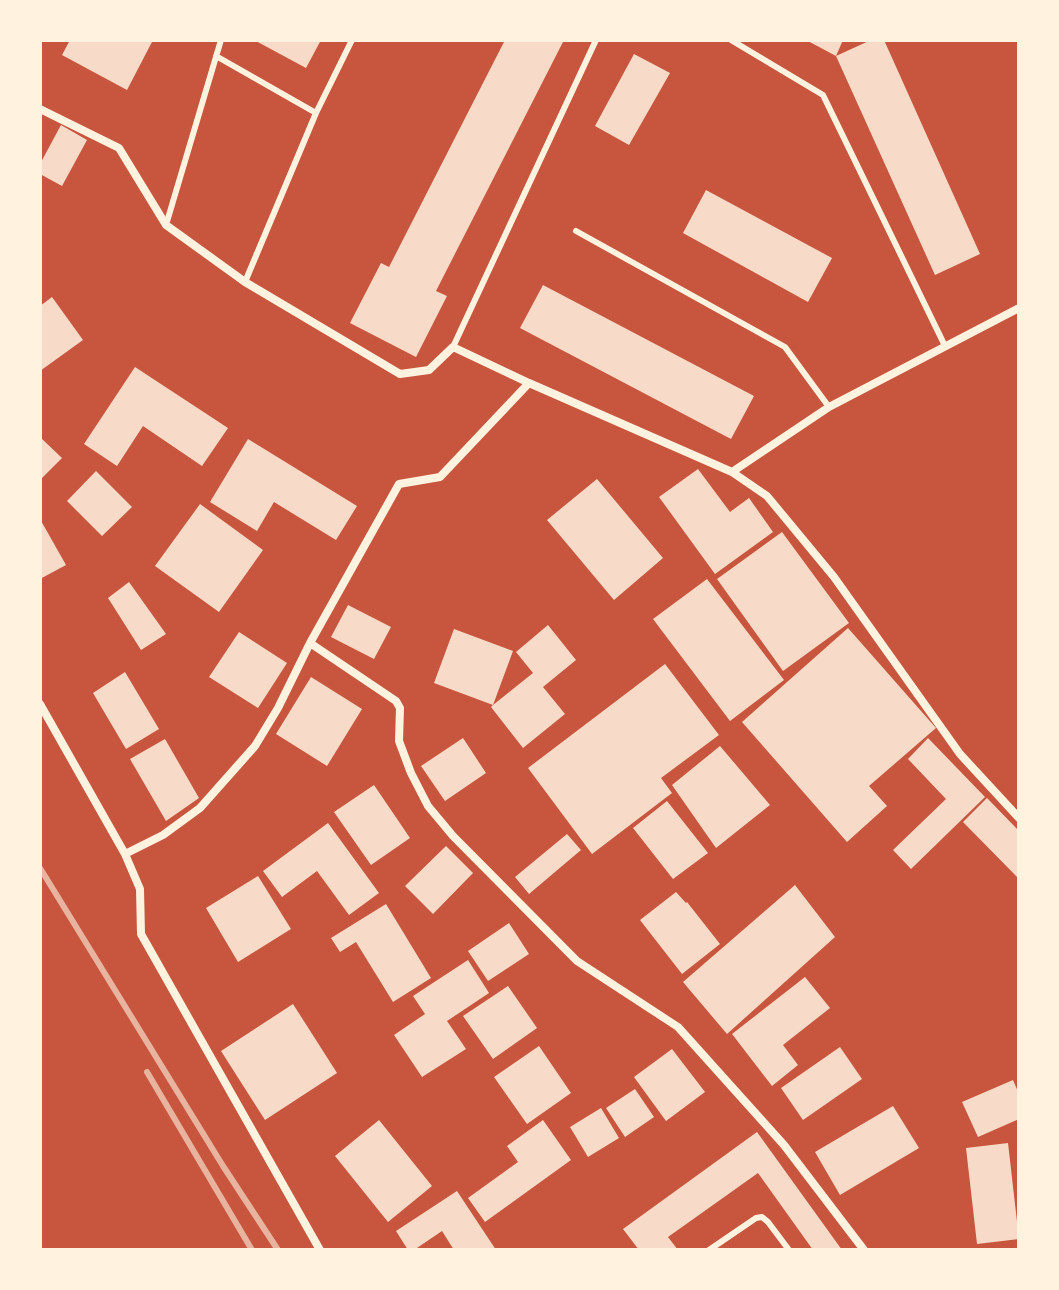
<!DOCTYPE html>
<html>
<head>
<meta charset="utf-8">
<style>
	body { margin:0 }
	#map { position:relative; width:1059px; height:1290px; overflow:hidden; background:#c8553d; font-family:Literata,serif }
	canvas { display:block }
	.frame { position:absolute; inset:0; border:42px solid #fff3e0; pointer-events:none }
</style>
</head>
<body>
<div id="map">
<canvas width="1059" height="1290"></canvas>
<div class="frame"></div>
</div>
<script>
const ctx = document.querySelector('canvas').getContext('2d');
ctx.lineJoin = 'round';
function paint(path, color) {
  ctx.fillStyle = color;
  ctx.fill(path, 'evenodd');
}
function shape(rows) {
  const path = new Path2D();
  for (const r of rows) {
    path.moveTo(r[0], r[1]);
    for (let i = 2; i < r.length; i += 2) path.lineTo(r[i], r[i + 1]);
  }
  return path;
}
function stroke(path, color, width, dash) {
  ctx.strokeStyle = color;
  ctx.lineWidth = width;
  ctx.lineCap = dash ? 'butt' : 'round';
  ctx.setLineDash(dash || []);
  ctx.stroke(path);
}
const building = shape([
	[70,40,153,40,127,90,62,55],
	[254,40,321,40,306,68],
	[505,40,564,40,436,291,447,296,416,357,350,323,381,263,389,267],
	[806,40,843,40,836,56],
	[871,40,884,40,980,254,935,275,836,56],
	[634,54,670,73,629,145,595,126],
	[61,125,87,140,62,186,40,174,40,164],
	[706,190,832,258,808,302,683,233],
	[543,285,754,396,731,439,520,328],
	[52,297,83,340,40,371,40,306],
	[135,367,228,428,202,466,143,426,117,466,84,444],
	[40,437,62,458,40,480],
	[248,439,357,506,336,540,274,502,257,531,210,502],
	[698,469,730,512,749,498,773,532,715,574,659,497],
	[96,471,132,507,102,536,67,501],
	[597,479,663,558,614,600,547,520],
	[200,504,263,550,219,612,155,566],
	[40,519,66,565,40,579],
	[782,532,849,623,783,671,717,579],
	[707,579,784,680,730,721,653,619],
	[129,582,166,634,141,650,108,598],
	[348,605,391,627,374,659,331,637],
	[548,625,576,660,543,687,565,714,523,748,491,707,493,705,434,683,454,629,513,651,493,705,533,673,516,652],
	[848,628,936,728,869,786,887,806,847,842,742,722],
	[239,632,287,663,258,708,209,677],
	[665,664,719,735,661,778,672,793,592,854,528,768],
	[125,672,159,729,126,749,93,693],
	[311,677,362,709,327,766,276,734],
	[463,738,486,773,445,801,421,766],
	[928,738,985,797,911,869,893,850,946,799,908,759],
	[165,739,199,798,166,821,130,759],
	[720,746,770,805,716,848,672,785],
	[374,785,410,838,371,865,334,812],
	[987,798,1019,831,1019,879,963,822],
	[667,801,708,853,673,879,633,828],
	[328,823,379,893,349,915,317,871,282,897,263,871],
	[567,834,581,850,529,894,515,877],
	[446,846,473,873,433,914,405,886],
	[258,876,291,929,238,962,206,908],
	[795,885,835,937,727,1034,683,982],
	[676,892,686,903,687,902,720,944,682,974,640,920],
	[386,904,431,978,393,1002,356,942,340,952,331,938],
	[509,923,529,954,488,981,468,951],
	[468,960,489,993,447,1021,466,1049,422,1077,394,1035,425,1014,413,996],
	[805,977,830,1008,783,1045,798,1065,772,1086,732,1034],
	[508,986,537,1028,493,1059,463,1016],
	[293,1004,337,1073,265,1120,221,1051],
	[539,1046,571,1093,527,1124,494,1077],
	[840,1047,862,1079,803,1120,781,1088],
	[672,1049,705,1092,666,1121,634,1077],
	[1013,1080,1019,1094,1019,1119,978,1137,962,1102],
	[635,1089,654,1117,625,1137,606,1108],
	[893,1106,919,1148,840,1195,815,1152],
	[601,1108,619,1138,588,1157,570,1127],
	[379,1120,432,1186,388,1222,335,1156],
	[543,1120,571,1160,485,1222,468,1198,518,1162,507,1146],
	[757,1132,842,1250,813,1250,758,1173,668,1237,678,1250,639,1250,623,1229],
	[1008,1143,1019,1239,977,1244,966,1148],
	[457,1191,496,1250,454,1250,442,1231,414,1250,408,1250,396,1231]
]);
const service = shape([
	[731,40,823,95,945,346],
	[216,56,316,113,352,40],
	[166,225,221,40],
	[576,231,785,347,829,407],
	[245,282,316,113],
	[453,347,596,40],
	[709,1250,756,1218,762,1217,768,1222,789,1250]
]);
const minor = shape([
	[40,109,119,148,166,225,245,282,400,374,429,370,453,347,529,383,732,472,767,496,834,577,960,754,1019,818],
	[732,472,829,407,1019,308],
	[310,643,396,701,400,708,399,741,411,773,428,806,453,836,577,961,678,1027,784,1145,864,1250],
	[40,704,125,854,140,889,141,934,320,1250],
	[125,854,163,835,200,808,255,746,278,708,310,643,399,484,440,477,529,383]
]);
const rail = shape([
	[40,868,223,1166,278,1250],
	[147,1072,252,1250]
]);
paint(building, '#f7dbc8');
stroke(service, '#fff3e0', 6);
stroke(minor, '#fff3e0', 8);
stroke(rail, '#e9b49f', 6);
</script>
</body>
</html>
